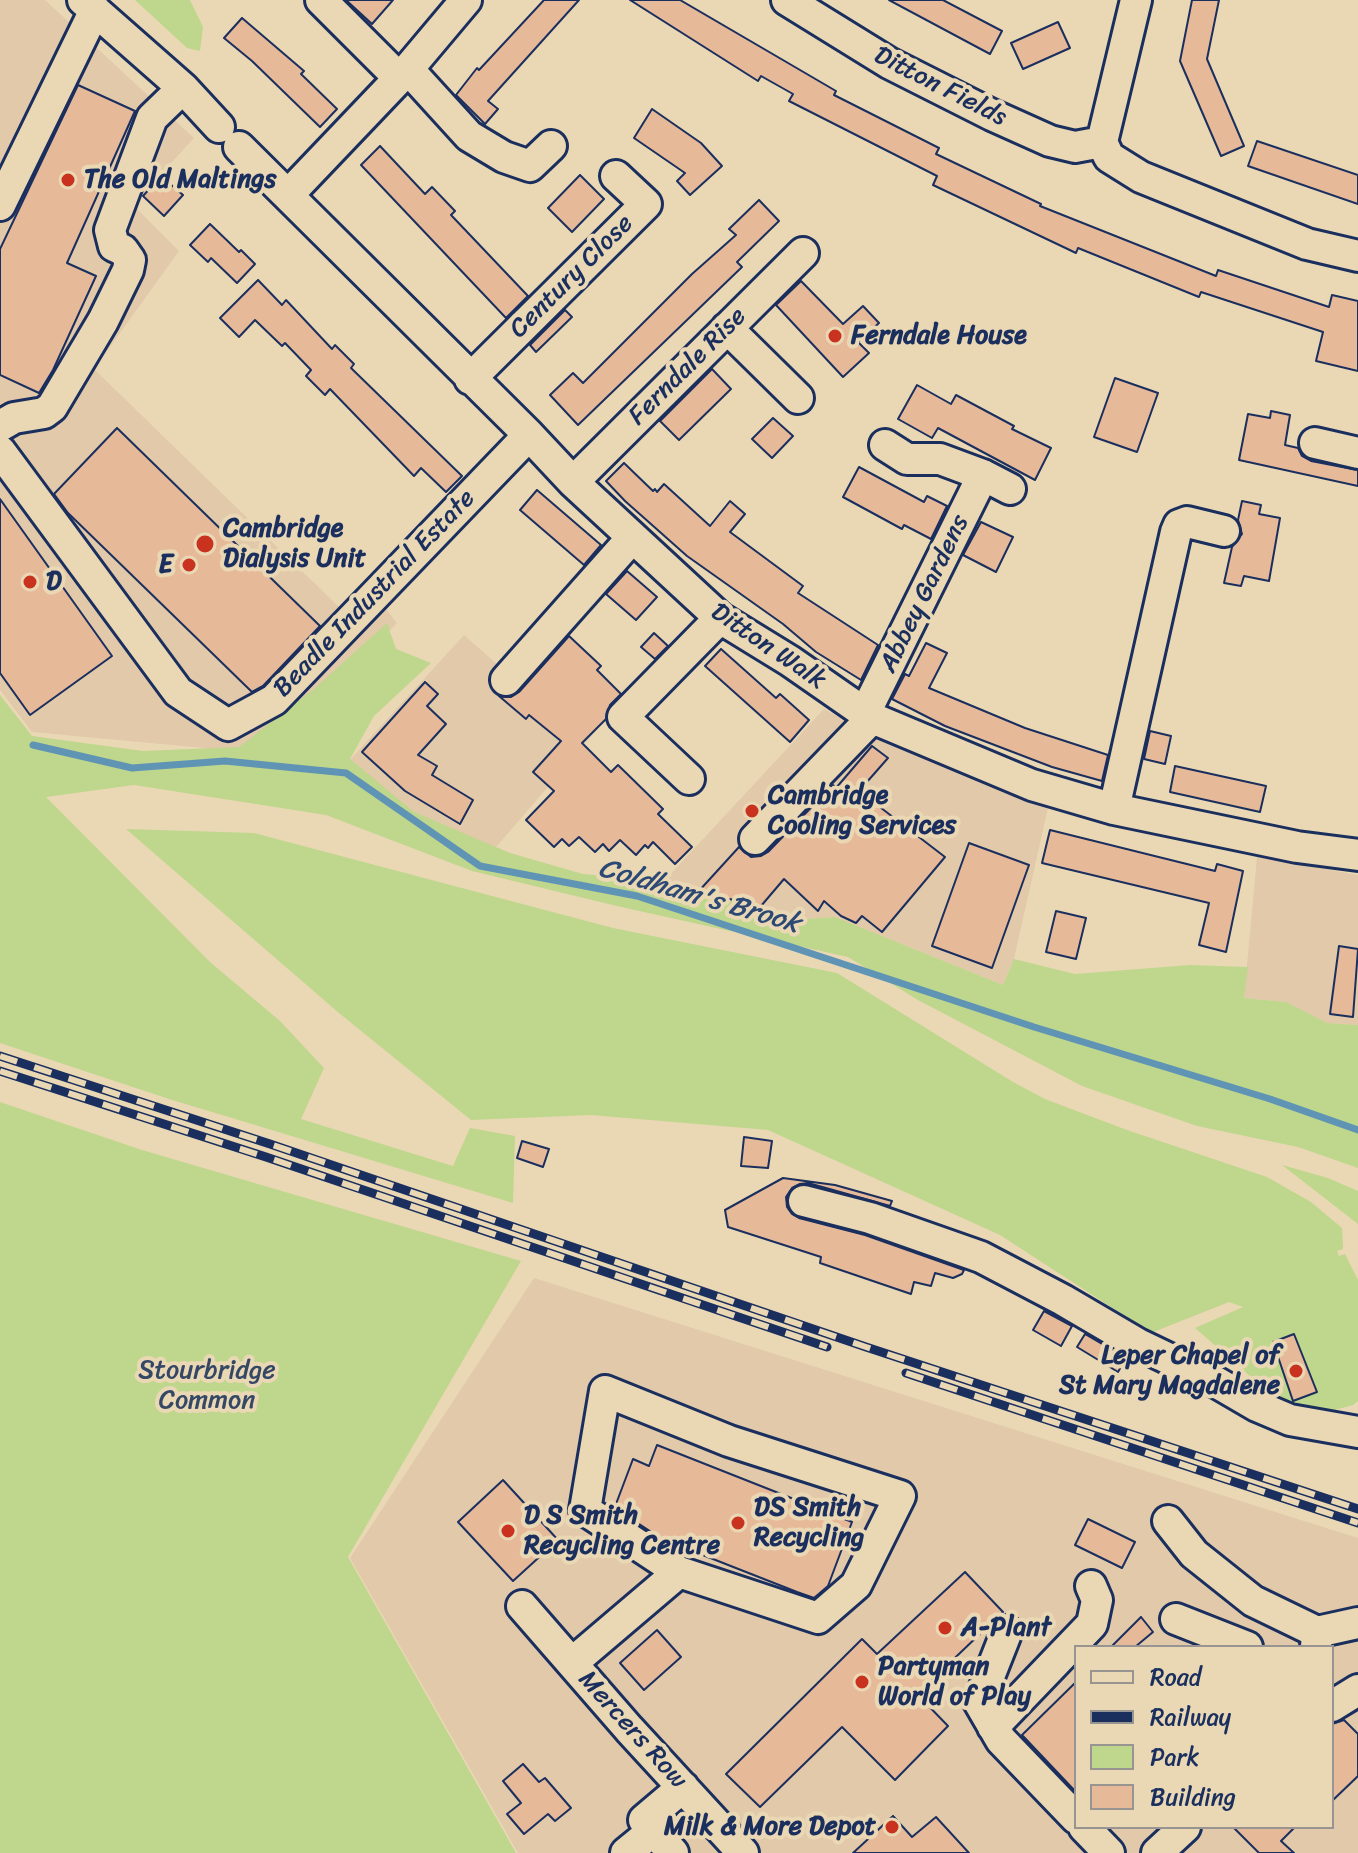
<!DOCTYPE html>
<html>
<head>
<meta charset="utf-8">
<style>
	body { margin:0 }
	#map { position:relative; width:1358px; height:1853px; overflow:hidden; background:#ead8b5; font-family:Sriracha,sans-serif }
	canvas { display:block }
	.legend { position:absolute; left:1074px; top:1645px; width:260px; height:184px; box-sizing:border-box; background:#ead8b5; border:2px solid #979492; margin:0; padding:10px 14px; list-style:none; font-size:24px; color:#1b2f5e }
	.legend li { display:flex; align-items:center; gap:16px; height:40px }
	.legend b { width:40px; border:2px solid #979492 }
</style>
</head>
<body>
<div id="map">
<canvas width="1358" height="1853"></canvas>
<ul class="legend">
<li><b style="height:10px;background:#ead8b5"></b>Road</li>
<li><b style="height:10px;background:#1b2f5e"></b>Railway</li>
<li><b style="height:22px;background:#bfd68d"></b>Park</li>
<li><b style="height:22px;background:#e6b999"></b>Building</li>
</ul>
</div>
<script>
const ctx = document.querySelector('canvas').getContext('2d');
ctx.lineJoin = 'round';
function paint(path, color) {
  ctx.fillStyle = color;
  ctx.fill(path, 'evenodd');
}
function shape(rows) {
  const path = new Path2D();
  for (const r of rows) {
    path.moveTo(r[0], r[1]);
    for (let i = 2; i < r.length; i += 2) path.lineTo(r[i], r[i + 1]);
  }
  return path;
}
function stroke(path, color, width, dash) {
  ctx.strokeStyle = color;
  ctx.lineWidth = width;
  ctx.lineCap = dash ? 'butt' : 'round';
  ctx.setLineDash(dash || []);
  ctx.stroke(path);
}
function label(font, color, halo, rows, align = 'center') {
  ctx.font = font + ' Sriracha,sans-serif';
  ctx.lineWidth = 8;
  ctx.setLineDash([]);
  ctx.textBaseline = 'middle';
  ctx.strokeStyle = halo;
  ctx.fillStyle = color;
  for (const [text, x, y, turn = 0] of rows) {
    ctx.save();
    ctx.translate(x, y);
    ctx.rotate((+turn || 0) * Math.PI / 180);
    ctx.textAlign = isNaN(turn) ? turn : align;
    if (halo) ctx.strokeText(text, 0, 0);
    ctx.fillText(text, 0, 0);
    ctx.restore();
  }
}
const built = shape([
	[0,0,45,0,194,138,133,205,179,251,94,369,339,607,364,582,397,623,268,754,32,732,0,690],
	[464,635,497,664,514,647,551,680,567,704,596,731,497,846,467,861,348,762],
	[824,709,897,747,1048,808,1014,959,1003,985,835,917,804,919,664,881],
	[1257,857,1358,875,1358,1025,1327,1023,1285,1002,1244,998],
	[534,1278,1358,1538,1358,1853,518,1853,350,1558],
	[1076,1647,1332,1647,1332,1827,1076,1827]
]);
const green = shape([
	[135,0,190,0,203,27,200,51,187,48],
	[387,623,396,649,431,663,374,716,350,759,414,812,510,853,583,874,664,881,804,919,835,917,1003,985,1014,959,1075,974,1190,965,1248,967,1244,998,1286,1002,1327,1023,1358,1025,1358,1168,1298,1147,1197,1126,1082,1086,918,1000,848,957,621,907,472,871,326,815,134,785,46,797,210,962,280,1021,324,1068,301,1119,453,1166,470,1128,515,1136,513,1203,169,1099,0,1043,0,695,32,736,143,751,239,747,314,689],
	[126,829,254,833,613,928,837,973,1013,1082,1045,1099,1127,1130,1267,1177,1311,1202,1342,1228,1343,1249,1337,1251,1339,1256,1345,1254,1358,1280,1358,1401,1353,1405,1327,1412,1290,1411,1195,1328,1243,1307,1229,1302,1151,1333,1000,1235,768,1130,591,1115,471,1120,339,1013],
	[0,1102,142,1150,521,1261,348,1557,516,1853,0,1853],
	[1282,1165,1328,1178,1358,1191,1358,1224]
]);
const stream = shape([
	[33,745,132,768,225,761,346,773,480,866,637,896,1034,1027,1270,1099,1358,1130]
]);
const building = shape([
	[346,0,393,0,372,24,346,0],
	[544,0,579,0,488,101,498,109,485,124,456,95,477,68,479,70,544,0],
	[630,0,680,0,836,91,834,95,939,148,936,154,1041,204,1040,206,1216,276,1218,270,1329,307,1332,295,1358,301,1358,371,1316,361,1323,332,1201,292,1199,297,1078,248,1076,253,933,185,937,176,789,101,793,94,761,76,758,81,630,0],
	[889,0,943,0,1002,31,990,54,889,0],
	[1192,0,1219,0,1207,59,1244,146,1221,156,1180,61,1192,0],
	[242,18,304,71,301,74,337,109,320,127,252,61,224,38,242,18],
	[1058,22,1070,48,1023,69,1011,43,1058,22],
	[78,85,135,111,67,263,96,276,53,370,39,393,0,375,0,249,78,85],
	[652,109,701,143,722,166,690,195,677,181,685,173,634,138,652,109],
	[1257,141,1358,175,1358,204,1248,166,1257,141],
	[380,146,425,194,432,187,455,211,451,215,528,296,506,318,361,165,380,146],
	[580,175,604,199,572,232,548,208,580,175],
	[161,176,183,195,164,216,143,196,161,176],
	[759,200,779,221,737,262,742,267,578,425,550,395,573,373,583,383,692,274,736,235,729,229,759,200],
	[210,224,239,252,241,250,255,264,237,283,211,258,208,262,190,245,210,224],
	[258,280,282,305,286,300,332,349,335,345,354,364,351,368,462,476,446,492,421,468,414,476,330,389,325,395,306,376,311,370,285,343,282,346,255,320,239,337,220,318,258,280],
	[801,281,843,324,863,306,879,323,858,342,869,353,843,377,776,305,801,281],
	[565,310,572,317,536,352,530,345,565,310],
	[712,369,731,389,679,440,660,421,712,369],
	[1115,378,1158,393,1137,452,1094,437,1115,378],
	[917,385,951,404,956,395,1014,426,1012,429,1051,448,1035,480,938,428,932,438,898,419,917,385],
	[1271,411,1290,415,1285,445,1298,448,1302,456,1311,461,1358,470,1358,486,1239,460,1248,414,1270,418,1271,411],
	[773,418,793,436,772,458,752,439,773,418],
	[117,428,320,626,263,686,252,692,68,513,54,494,117,428],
	[624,463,653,491,655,489,657,492,664,484,710,526,730,501,745,514,730,532,803,586,798,593,878,645,861,680,816,652,783,624,687,556,625,501,606,481,624,463],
	[859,467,924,502,927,496,947,506,931,539,904,525,902,529,843,497,859,467],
	[537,490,601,545,584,565,520,510,537,490],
	[0,499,112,656,30,715,0,673,0,499],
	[1242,501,1261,505,1259,514,1280,518,1269,581,1244,576,1241,586,1224,583,1232,547,1242,534,1238,520,1242,501],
	[981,522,1013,537,996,572,963,555,981,522],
	[627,571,657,597,636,620,606,594,627,571],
	[654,633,668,646,655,659,641,647,654,633],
	[569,636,601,666,597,670,621,694,610,705,606,719,582,743,611,772,618,765,663,809,658,814,692,847,675,864,653,842,648,848,645,845,636,855,620,840,609,851,603,844,595,852,579,837,569,846,562,839,554,847,526,820,554,791,533,772,561,741,529,715,526,719,499,696,511,697,519,692,569,636],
	[926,643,947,653,929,688,1025,728,1108,755,1102,781,1052,767,945,726,892,699,905,674,909,676,926,643],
	[721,649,776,698,780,694,809,720,790,742,705,666,721,649],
	[425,682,438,694,427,706,446,724,418,755,437,766,432,775,473,800,460,824,405,791,362,752,425,682],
	[1150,731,1171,736,1165,764,1144,759,1150,731],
	[872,746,888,758,859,791,945,857,882,932,862,916,856,923,841,916,824,901,818,911,784,879,761,906,698,892,739,847,751,857,761,856,768,852,833,785,836,788,872,746],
	[1175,766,1266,786,1260,812,1170,792,1175,766],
	[1050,830,1215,871,1217,864,1243,871,1226,952,1199,945,1209,903,1042,863,1050,830],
	[969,843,1029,865,992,968,932,946,969,843],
	[1056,911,1086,918,1076,959,1046,952,1056,911],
	[1339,946,1358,949,1353,1017,1330,1014,1339,946],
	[744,1137,772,1141,768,1168,741,1166,744,1137],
	[522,1141,549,1149,543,1167,517,1158,522,1141],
	[783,1178,835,1185,892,1201,890,1206,808,1183,800,1184,792,1188,786,1197,787,1207,792,1214,799,1218,865,1235,964,1270,962,1274,953,1278,935,1273,931,1286,914,1282,911,1294,820,1263,821,1257,728,1227,725,1210,783,1178],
	[1044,1311,1072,1326,1061,1346,1033,1330,1044,1311],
	[1085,1334,1126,1358,1118,1372,1077,1347,1085,1334],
	[1294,1334,1317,1392,1293,1401,1273,1342,1294,1334],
	[657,1445,852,1522,828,1586,814,1598,797,1592,662,1539,627,1516,630,1509,616,1504,633,1459,649,1466,657,1445],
	[503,1480,558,1540,513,1581,458,1522,503,1480],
	[1088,1519,1135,1542,1122,1568,1075,1545,1088,1519],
	[965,1572,1003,1612,917,1694,948,1726,895,1780,842,1727,760,1807,726,1774,862,1639,877,1654,965,1572],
	[1141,1617,1153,1632,1135,1647,1111,1647,1141,1617],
	[657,1630,681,1657,644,1690,620,1663,657,1630],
	[1076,1682,1076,1792,1022,1735,1076,1682],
	[1344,1720,1358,1734,1358,1776,1332,1801,1332,1724,1344,1720],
	[523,1764,539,1782,545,1778,571,1808,555,1821,548,1814,524,1834,507,1814,521,1803,503,1781,523,1764],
	[893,1816,912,1837,936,1817,969,1853,853,1853,893,1816],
	[1233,1827,1295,1827,1281,1841,1294,1853,1259,1853,1233,1827]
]);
const minor = shape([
	[83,0,183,88,219,127],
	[321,0,399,78],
	[787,0,889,63,992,115,1050,141,1075,147,1102,142],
	[1136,0,1102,142,1109,157,1141,177,1307,244,1358,256],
	[408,69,469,136,504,157,530,166,551,146],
	[239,147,529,435,573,482,720,618,790,661,872,718,1032,785,1114,809,1297,847,1358,855],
	[288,195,408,69,466,0],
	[0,205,95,10],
	[727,328,798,398],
	[470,379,646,204,616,176],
	[0,426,14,418,44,413,52,407,103,321,128,270,130,260,123,250,114,246,110,230,152,118,183,88],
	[1315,443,1358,453],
	[885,445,907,459,940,459,983,475,1010,489],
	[0,451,178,692,228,725,274,700,529,435],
	[573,482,803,253],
	[506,680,632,538],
	[865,713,983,475],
	[689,779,623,717,720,618],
	[1114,809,1176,532,1179,525,1187,522,1224,531],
	[755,839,872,718],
	[804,1201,870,1218,981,1257,1063,1300,1138,1344,1209,1378,1257,1406,1290,1420,1358,1432],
	[1168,1521,1194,1554,1253,1601,1317,1632],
	[522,1606,629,1729,743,1853],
	[1176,1619,1247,1647],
	[1007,1631,979,1702,1001,1740,1076,1818],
	[1316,1647,1317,1632,1358,1623],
	[572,1663,679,1572,818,1618,856,1585,900,1496,729,1441,605,1391,585,1510,679,1572],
	[1332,1706,1358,1690],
	[993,1727,1092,1624,1097,1600,1091,1586],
	[1084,1827,1109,1853],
	[626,1853,653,1831],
	[673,1853,644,1820,683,1787],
	[1157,1853,1185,1827]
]);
const rail = shape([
	[0,1056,270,1144,866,1347,1358,1509],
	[0,1071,266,1157,827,1347],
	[906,1373,1358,1523]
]);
const markers = [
	[68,180,8,"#c8321e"],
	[835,336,8,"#c8321e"],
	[205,544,10,"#c8321e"],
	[189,565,8,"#c8321e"],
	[30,582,8,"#c8321e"],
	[752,811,8,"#c8321e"],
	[1296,1371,8,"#c8321e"],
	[738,1523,8,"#c8321e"],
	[508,1531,8,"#c8321e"],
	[945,1628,8,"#c8321e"],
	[862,1682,8,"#c8321e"],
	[892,1827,8,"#c8321e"]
];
const streetNames = [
	["Ditton Fields",940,87,27],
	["Century Close",572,277,-45],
	["Ferndale Rise",688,367,-45],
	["Beadle Industrial Estate",375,594,-46],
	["Abbey Gardens",925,594,-64],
	["Ditton Walk",768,647,34],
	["Mercers Row",632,1730,48]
];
const poiNames = [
	["The Old Maltings",84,180],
	["Ferndale House",851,336],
	["Cambridge",223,529],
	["Dialysis Unit",223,559],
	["E",173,565,"right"],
	["D",46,582],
	["Cambridge",768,796],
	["Cooling Services",768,826],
	["Leper Chapel of",1280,1356,"right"],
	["St Mary Magdalene",1280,1386,"right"],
	["DS Smith",754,1508],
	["Recycling",754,1538],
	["D S Smith",524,1516],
	["Recycling Centre",524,1546],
	["A-Plant",961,1628],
	["Partyman",878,1667],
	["World of Play",878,1697],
	["Milk & More Depot",876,1827,"right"]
];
const parkNames = [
	["Stourbridge",207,1371],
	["Common",207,1401]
];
const waterNames = [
	["Coldham's Brook",699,897,16]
];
paint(built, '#e1c9aa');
paint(green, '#bfd68d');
stroke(stream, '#6094b5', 7);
paint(building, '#e6b999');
stroke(building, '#1b2f5e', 2);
stroke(minor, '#1b2f5e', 36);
stroke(minor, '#ead8b5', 30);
stroke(rail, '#1b2f5e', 9);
stroke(rail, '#ead8b5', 6, [18]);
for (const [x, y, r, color] of markers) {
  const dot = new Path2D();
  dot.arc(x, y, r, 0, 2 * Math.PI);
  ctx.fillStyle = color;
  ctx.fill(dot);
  stroke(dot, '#ead8b5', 3);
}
label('26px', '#1b2f5e', '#ead8b5', streetNames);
label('bold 26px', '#1b2f5e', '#ead8b5', poiNames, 'left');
label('26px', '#344865', '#ead8b5', parkNames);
label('italic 28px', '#2c4874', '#ead8b5', waterNames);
</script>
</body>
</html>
